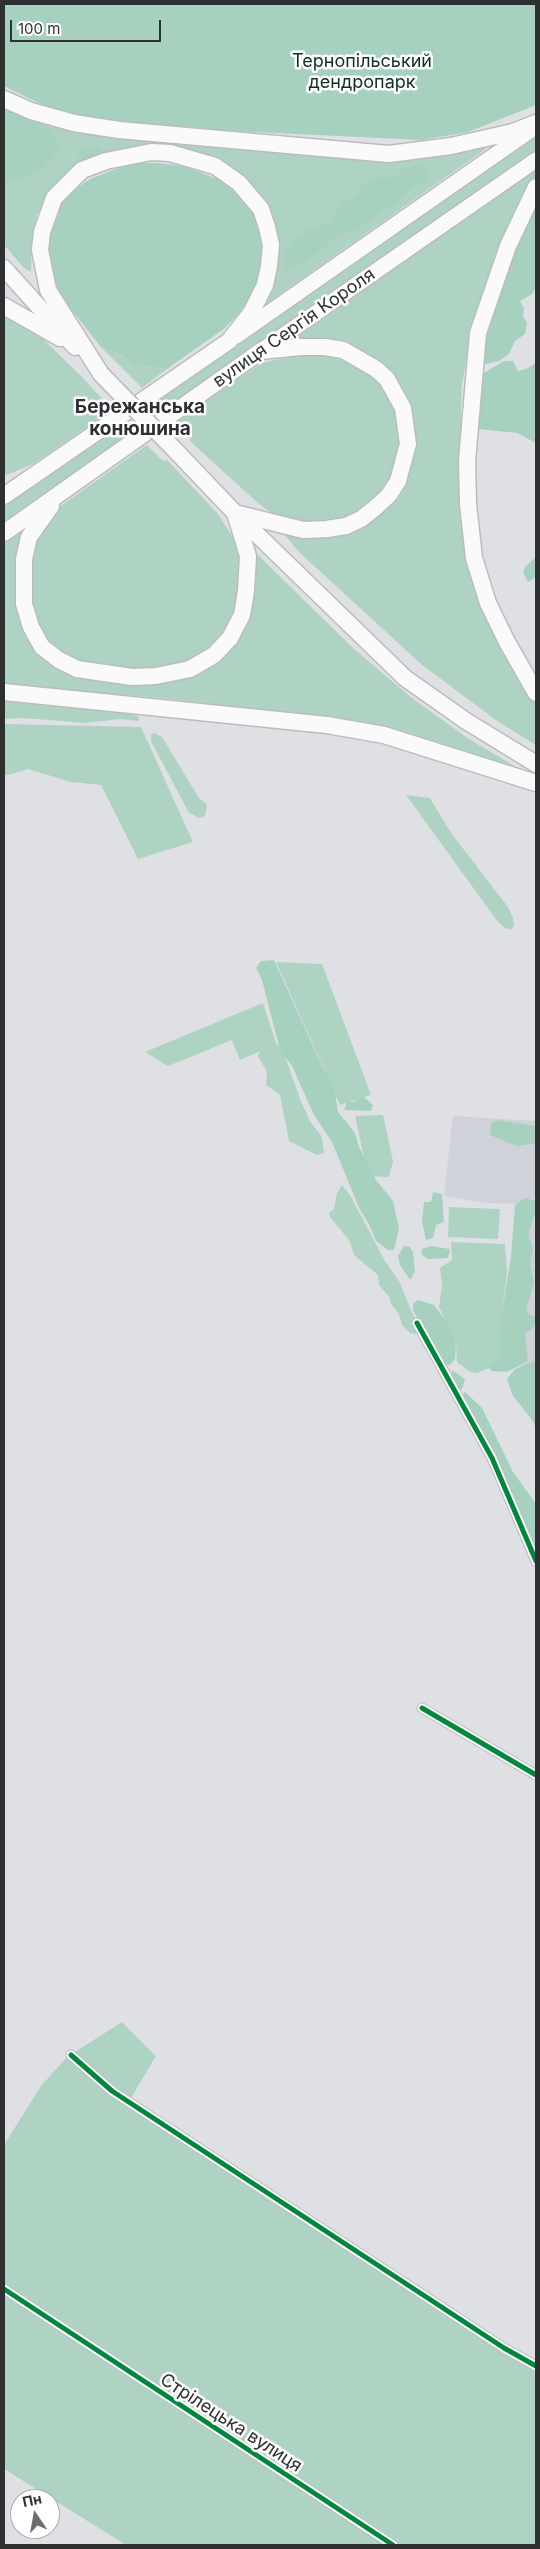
<!DOCTYPE html>
<html>
<head>
<meta charset="utf-8">
<style>
	body { margin:0 }
	#map { position:relative; width:540px; height:2549px; overflow:hidden; background:#dfe0e4; font-family:Inter,sans-serif }
	canvas { display:block }
	.frame { position:absolute; inset:0; border:5px solid #2f3032; pointer-events:none }
	.north { position:absolute; left:10px; top:2489px; width:50px; height:50px; box-sizing:border-box; background:#fff; border:1px solid #acacad; border-radius:50%; rotate:348deg; font-size:14px; font-weight:700; line-height:20px; text-align:center; color:#2f3032 }
	.north::after { content:''; display:block; margin:auto; width:18px; height:22px; background:#6d6e70; clip-path:polygon(50% 0,100% 100%,50% 72%,0 100%) }
	.scale { position:absolute; left:10px; top:20px; width:151px; height:22px; box-sizing:border-box; border:2px solid #2f3032; border-top:0; padding-left:6px; font-size:15px; line-height:18px; white-space:nowrap; color:#2f3032; -webkit-text-stroke:4px #fff; paint-order:stroke }
</style>
</head>
<body>
<div id="map">
<canvas width="540" height="2549"></canvas>
<div class="frame"></div>
<div class="north">Пн</div>
<div class="scale">100 m</div>
</div>
<script>
const ctx = document.querySelector('canvas').getContext('2d');
ctx.lineJoin = 'round';
function paint(path, color) {
  ctx.fillStyle = color;
  ctx.fill(path, 'evenodd');
}
function shape(rows) {
  const path = new Path2D();
  for (const r of rows) {
    path.moveTo(r[0], r[1]);
    for (let i = 2; i < r.length; i += 2) path.lineTo(r[i], r[i + 1]);
  }
  return path;
}
function stroke(path, color, width, dash) {
  ctx.strokeStyle = color;
  ctx.lineWidth = width;
  ctx.lineCap = dash ? 'butt' : 'round';
  ctx.setLineDash(dash || []);
  ctx.stroke(path);
}
function label(font, color, halo, rows, align = 'center') {
  ctx.font = font + ' Inter,sans-serif';
  ctx.lineWidth = 5;
  ctx.setLineDash([]);
  ctx.textBaseline = 'middle';
  ctx.strokeStyle = halo;
  ctx.fillStyle = color;
  for (const [text, x, y, turn = 0] of rows) {
    ctx.save();
    ctx.translate(x, y);
    ctx.rotate((+turn || 0) * Math.PI / 180);
    ctx.textAlign = isNaN(turn) ? turn : align;
    if (halo) ctx.strokeText(text, 0, 0);
    ctx.fillText(text, 0, 0);
    ctx.restore();
  }
}
const built = shape([
	[453,1116,536,1121,536,1396,522,1375,516,1331,527,1204,486,1203,444,1196]
]);
const green = shape([
	[4,106,251,149,489,145,483,151,263,306,273,241,228,175,138,153,56,186,45,200,37,215,32,237,31,272,24,268,4,245],
	[536,132,536,153,166,412,154,399],
	[536,169,536,182,473,325,462,384,461,410,465,522,531,696,536,704,536,745,497,721,421,664,300,553,280,530,342,532,411,463,387,370,288,343],
	[4,311,39,335,85,380,112,410,33,464,4,476],
	[100,346,122,355,134,365,167,369,142,388],
	[306,353,321,353,362,363,389,390,402,432,397,468,383,493,353,517,308,524,273,514,259,504,191,442,188,434,175,420,262,363],
	[123,421,136,434,4,525,4,504],
	[147,445,163,461,167,460,218,514,237,544,241,558,242,586,230,628,200,658,153,671,88,664,71,659,46,642,31,617,29,549,47,519,62,505],
	[27,525,15,568,16,603,51,659,165,679,228,647,254,551,354,649,412,698,469,739,531,776,431,740,348,720,161,698,4,685,4,541],
	[4,700,131,714,139,717,138,721,120,719,85,723,23,718,6,719,4,716],
	[4,724,141,727,193,842,138,859,101,785,71,782,28,769,4,776],
	[154,733,162,737,199,798,207,804,205,816,199,818,189,813,151,741,151,734],
	[406,795,430,798,451,833,508,907,513,918,514,925,511,930,505,928,498,922],
	[276,962,322,964,371,1095,340,1105],
	[263,1003,276,1043,284,1053,300,1099,310,1121,322,1137,324,1153,317,1155,289,1141,280,1095,266,1085,267,1072,258,1056,260,1051,240,1060,232,1040,168,1066,145,1052],
	[383,1115,393,1161,389,1177,368,1176,355,1116],
	[342,1185,350,1195,385,1261,399,1281,414,1317,416,1334,410,1333,402,1325,399,1314,391,1304,390,1298,379,1285,378,1275,354,1255,349,1240,330,1217,329,1213,334,1209,337,1193],
	[449,1207,500,1209,498,1239,448,1237],
	[451,1242,505,1244,507,1273,503,1305,501,1358,492,1367,477,1373,470,1372,457,1362,456,1343,439,1307,442,1286,440,1268,452,1260],
	[122,2022,156,2056,128,2103,536,2368,536,2545,126,2545,4,2469,4,2145,41,2086,67,2057]
]);
const forest = shape([
	[4,4,536,4,536,105,468,132,422,140,169,128,102,121,49,108,4,86],
	[4,102,43,122,60,147,57,153,39,172,4,184],
	[93,147,100,149,101,156,86,163,79,159,78,155,82,150],
	[137,163,158,163,183,166,218,179,237,194,255,215,262,243,262,260,257,281,250,298,240,312,225,328,167,369,134,365,122,355,100,346,68,305,59,291,51,275,44,248,55,210,66,196,90,179,121,167],
	[419,164,428,171,428,180,411,189,395,205,382,211,357,230,339,234,307,262,286,269,284,254,298,235,322,224,334,223,333,215,345,201,357,196,361,186,371,178,393,178,402,170],
	[536,208,536,287,532,294,520,301,524,308,523,316,527,323,525,334,515,341,509,354,499,361,486,364,482,358,484,323,519,224],
	[504,361,513,361,518,371,526,369,536,363,536,443,517,433,478,429,480,408,475,388,484,373],
	[536,557,536,577,528,582,523,572,525,567],
	[274,960,322,1066,334,1087,338,1112,355,1133,359,1147,376,1180,393,1201,399,1229,394,1250,388,1250,376,1241,369,1224,360,1210,332,1142,314,1115,292,1066,280,1050,262,980,256,968,261,961],
	[363,1096,373,1105,371,1111,344,1110,347,1102,354,1102],
	[498,1120,536,1126,536,1143,517,1146,490,1135,491,1123],
	[433,1192,442,1194,444,1222,436,1225,433,1238,426,1240,422,1222,424,1202,431,1202],
	[525,1198,536,1201,536,1216,534,1216,528,1235,533,1249,530,1264,534,1282,526,1310,529,1315,536,1316,536,1325,525,1334,528,1361,507,1372,491,1371,489,1365,498,1360,501,1346,498,1337,511,1257,515,1205],
	[404,1246,410,1247,413,1252,415,1272,410,1280,400,1265,398,1256],
	[431,1246,450,1249,448,1258,428,1259,422,1255,422,1249],
	[418,1300,434,1305,449,1325,456,1343,455,1359,451,1364,446,1366,423,1330,413,1310,413,1304],
	[534,1361,536,1364,536,1430,533,1421,513,1396,507,1379,515,1369],
	[452,1370,465,1379,462,1389,457,1390,451,1378],
	[465,1392,482,1408,513,1472,536,1504,536,1554,509,1484,495,1465,462,1395]
]);
const street = shape([
	[417,1323,492,1458,536,1561],
	[422,1708,536,1775],
	[71,2055,112,2091,504,2348,536,2366],
	[4,2289,393,2545]
]);
const primary = shape([
	[236,336,535,127],
	[261,351,536,160]
]);
const highway = shape([
	[4,99,31,111,74,123,119,130,389,154,451,146,513,132,536,123],
	[536,187,508,246,478,333,467,461,468,504,474,558,488,603,507,642,536,693],
	[4,268,75,347],
	[4,306,60,338],
	[174,449,235,513,405,678,466,721,536,764],
	[4,496,229,341,251,313,265,285,269,266,271,245,267,227,261,209,239,183,215,166,170,153,151,152,106,161,82,170,54,198,42,232,40,250,48,290,101,374],
	[51,506,29,537,24,559,24,604,31,627,42,647,59,660,77,669,132,677,156,676,190,669,214,655,230,638,242,615,246,591,248,556,235,513],
	[4,533,261,351,300,347,325,347,343,350,376,369,387,379,403,408,408,444,398,481,389,495,375,508,361,519,346,526,327,529,303,530,235,513],
	[4,692,327,725,384,735,536,783]
]);
const highwayBridge = shape([
	[101,374,174,449]
]);
const cycleway = shape([
	[417,1323,492,1458,536,1561],
	[422,1708,536,1775],
	[71,2055,112,2091,504,2348,536,2366],
	[4,2289,393,2545]
]);
const parkNames = [
	["Тернопільський",362,62],
	["дендропарк",362,83]
];
const streetNames = [
	["вулиця Сергія Короля",294,328,-35],
	["Стрілецька вулиця",231,2423,33]
];
const neighbourhoodNames = [
	["Бережанська",140,407],
	["конюшина",140,429]
];
paint(built, '#cfd1db');
paint(green, '#afd3c2');
paint(forest, '#a6d1be');
stroke(street, '#bcbcbf', 11);
stroke(primary, '#bcbcbf', 18);
stroke(highway, '#bcbcbf', 19);
stroke(street, '#fafafb', 9);
stroke(primary, '#fafafb', 15);
stroke(highway, '#fafafb', 16);
stroke(highwayBridge, '#bcbcbf', 19, []);
stroke(highwayBridge, '#fafafb', 16);
stroke(cycleway, '#00873e', 5);
label('18px', '#0d3121', '#fff', parkNames);
label('18px', '#2f3032', '#fff', streetNames);
label('bold 19px', '#2e2f34', '#fff', neighbourhoodNames);
</script>
</body>
</html>
